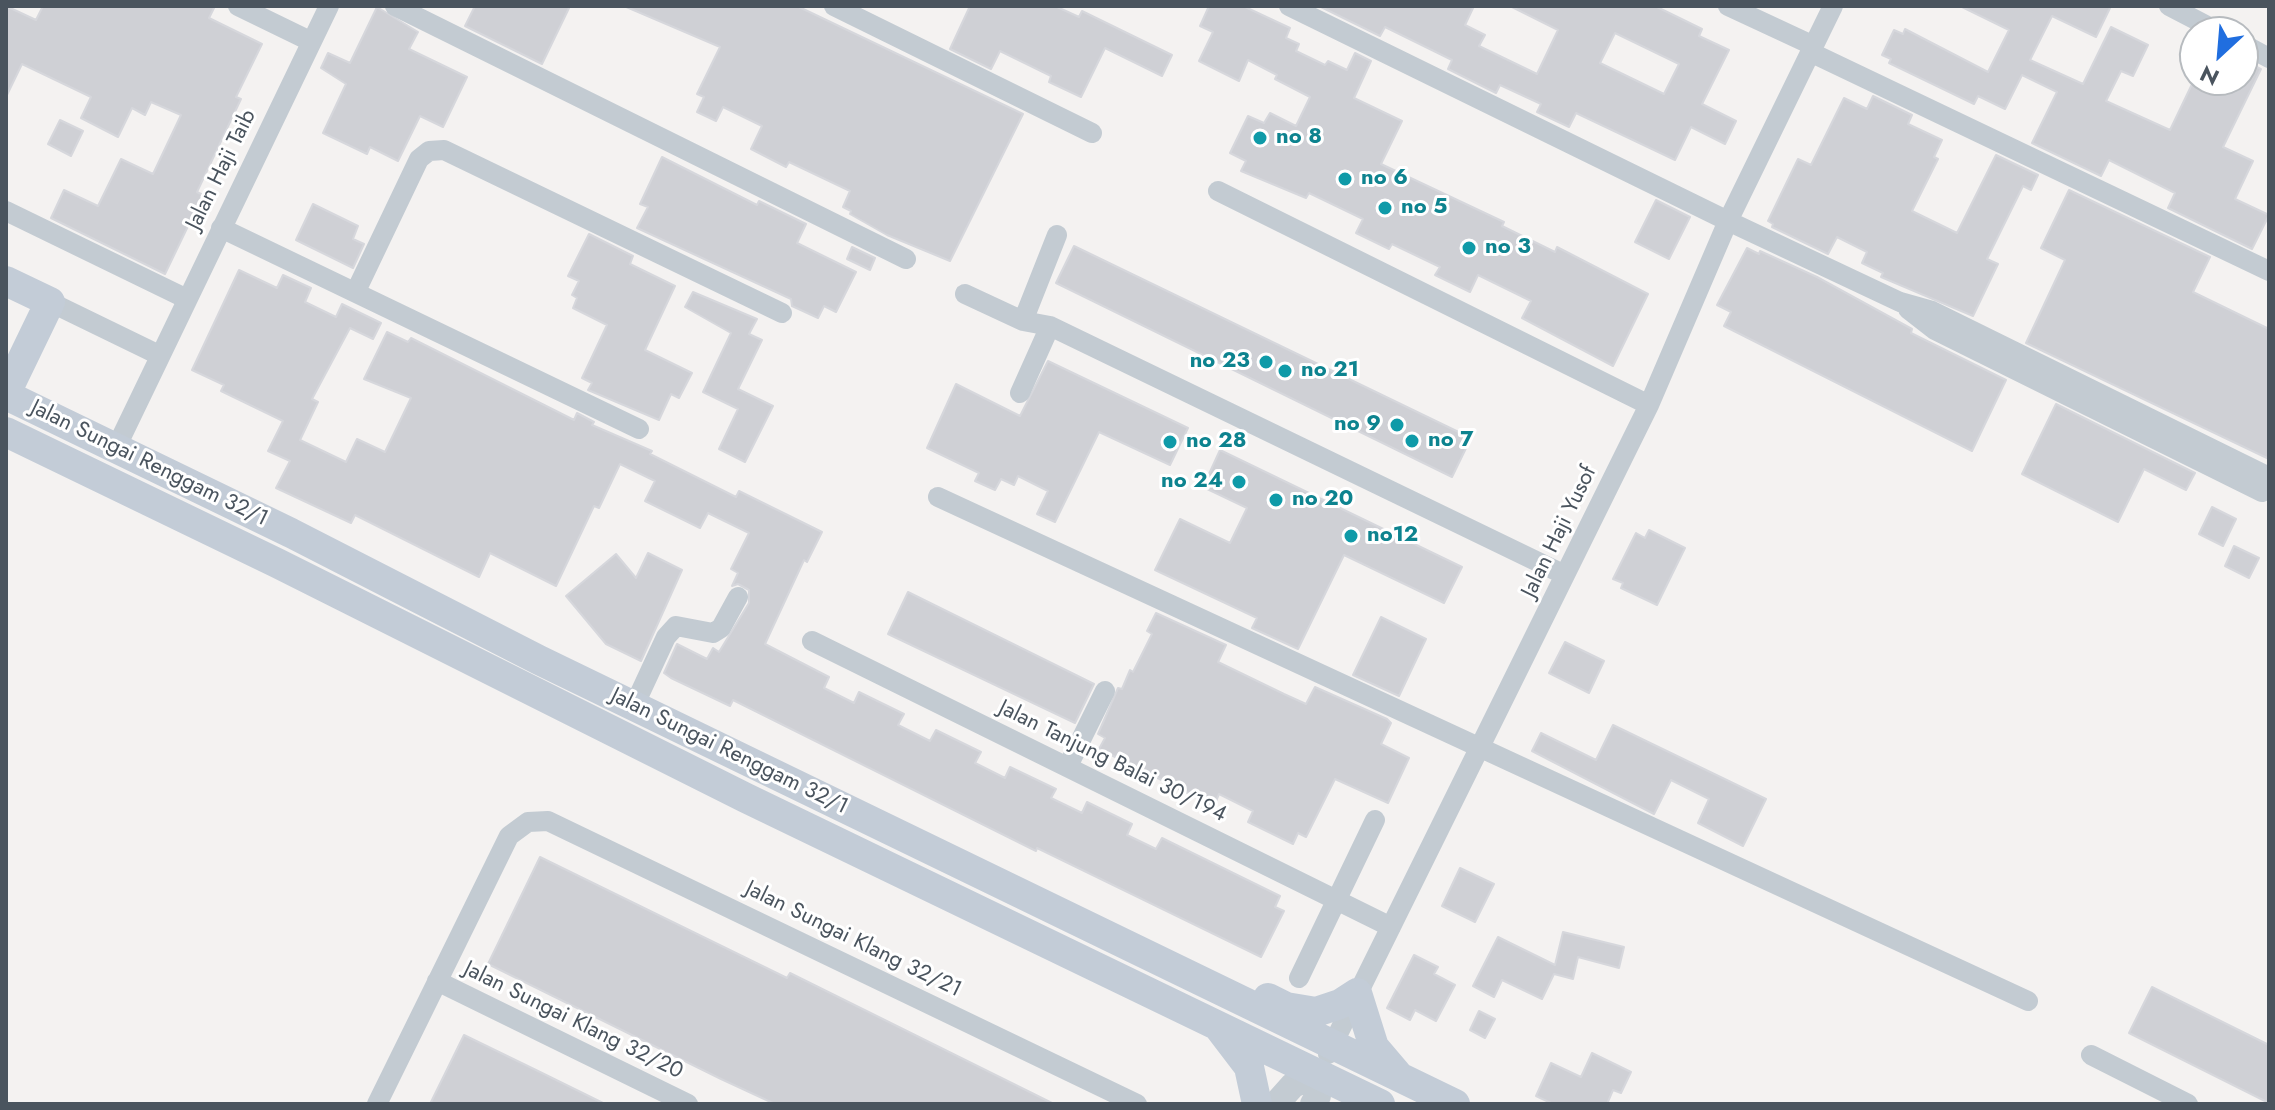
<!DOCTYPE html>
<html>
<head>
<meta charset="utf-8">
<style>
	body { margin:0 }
	#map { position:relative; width:2275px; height:1110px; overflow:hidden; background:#f4f2f1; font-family:Jost,sans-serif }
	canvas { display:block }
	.frame { position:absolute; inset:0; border:8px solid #4a545e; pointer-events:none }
	.north { position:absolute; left:2179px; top:16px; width:80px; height:80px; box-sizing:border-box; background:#fff; border:2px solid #b7bbbf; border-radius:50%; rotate:206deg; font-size:22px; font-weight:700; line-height:32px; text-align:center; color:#4a545e }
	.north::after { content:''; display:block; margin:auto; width:28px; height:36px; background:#206edf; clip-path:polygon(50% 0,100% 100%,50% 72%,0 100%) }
</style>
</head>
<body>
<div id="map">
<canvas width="2275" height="1110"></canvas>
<div class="frame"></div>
<div class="north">N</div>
</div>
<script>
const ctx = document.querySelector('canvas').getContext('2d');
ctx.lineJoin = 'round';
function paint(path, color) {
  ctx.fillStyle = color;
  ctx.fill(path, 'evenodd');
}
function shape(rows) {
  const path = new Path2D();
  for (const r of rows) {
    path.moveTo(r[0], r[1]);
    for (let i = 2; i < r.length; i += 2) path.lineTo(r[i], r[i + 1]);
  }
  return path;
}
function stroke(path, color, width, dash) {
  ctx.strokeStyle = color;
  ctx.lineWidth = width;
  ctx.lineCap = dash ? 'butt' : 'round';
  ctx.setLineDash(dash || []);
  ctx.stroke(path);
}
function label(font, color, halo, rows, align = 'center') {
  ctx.font = font + ' Jost,sans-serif';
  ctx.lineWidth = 6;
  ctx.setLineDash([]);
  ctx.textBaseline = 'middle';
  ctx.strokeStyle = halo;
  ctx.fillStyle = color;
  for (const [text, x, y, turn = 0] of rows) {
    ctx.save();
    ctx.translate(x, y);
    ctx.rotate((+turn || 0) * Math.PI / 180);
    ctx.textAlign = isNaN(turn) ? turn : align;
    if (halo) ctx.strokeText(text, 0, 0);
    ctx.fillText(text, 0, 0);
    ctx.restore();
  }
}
const building = shape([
	[6,6,36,20,43,6,215,6,209,18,262,44,236,97,241,99,197,192,203,195,165,274,51,218,64,190,98,206,121,159,153,174,181,115,151,102,145,115,132,108,118,137,81,118,91,97,22,64,6,97,6,6],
	[475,6,570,6,542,64,465,26,475,6],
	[624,6,797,6,1023,114,950,261,887,235,850,214,851,211,843,207,850,191,789,162,786,167,751,149,762,126,723,107,716,121,697,112,704,97,697,94,720,47,624,6],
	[970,6,1055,6,1079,17,1082,11,1172,55,1162,76,1105,48,1081,97,1049,82,1051,76,1000,51,991,69,950,49,970,6],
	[1209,6,1243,6,1290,28,1286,38,1299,44,1296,51,1325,65,1328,61,1347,70,1355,53,1371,61,1354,98,1402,121,1381,164,1504,222,1502,226,1555,252,1557,247,1648,294,1613,366,1522,318,1531,301,1478,275,1470,292,1435,275,1440,267,1392,244,1389,249,1356,233,1363,219,1309,193,1306,198,1241,171,1246,161,1230,153,1248,116,1264,123,1270,113,1296,126,1310,97,1275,79,1277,75,1248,60,1239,81,1199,61,1213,32,1200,26,1209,6],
	[1319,6,1474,6,1465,25,1485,35,1479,46,1537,74,1558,30,1510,6,1655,6,1702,29,1699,36,1729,50,1702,104,1736,121,1725,144,1691,127,1675,160,1576,113,1569,127,1537,112,1541,104,1500,85,1496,93,1448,69,1452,60,1385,27,1380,36,1319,6],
	[1615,33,1679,64,1664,94,1600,63,1615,33],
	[1960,6,2111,6,2096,37,2052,16,2030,60,2083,84,2111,27,2148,45,2133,76,2121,71,2106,101,2170,130,2194,80,2243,80,2243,59,2261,69,2223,147,2253,161,2235,199,2269,215,2252,249,2168,208,2175,193,2109,160,2101,176,2032,143,2057,92,2022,75,2005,109,1978,96,1974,104,1889,63,1891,59,1882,55,1894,30,1903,34,1905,29,1988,72,2009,30,1960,6],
	[377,7,418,32,409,49,467,77,443,127,420,116,398,161,370,147,367,154,323,133,346,84,321,68,328,53,350,63,377,7],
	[1873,96,1912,115,1908,124,1942,140,1934,157,1938,159,1912,211,1957,233,1996,155,2038,175,2031,190,2023,186,1987,259,1998,264,1973,316,1881,277,1883,273,1862,263,1867,252,1837,237,1828,254,1772,227,1773,224,1768,221,1798,159,1811,165,1844,98,1867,109,1873,96],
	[60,120,83,131,71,156,48,144,60,120],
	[662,157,757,205,759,201,806,224,797,243,856,272,836,312,824,306,818,318,792,306,791,299,637,228,648,207,640,204,662,157],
	[2069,190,2210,257,2193,292,2269,329,2269,459,2026,343,2065,260,2041,248,2069,190],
	[1656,200,1690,217,1669,259,1635,242,1656,200],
	[313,204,358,226,353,239,364,244,353,268,296,240,313,204],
	[589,234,633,256,630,264,675,286,645,350,692,373,679,398,671,394,659,420,588,390,592,383,582,378,607,325,573,308,577,298,572,295,579,281,568,276,589,234],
	[1074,246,1471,438,1452,477,1056,283,1074,246],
	[852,247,875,258,870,270,847,259,852,247],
	[1747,248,1759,254,1760,251,1817,277,1912,329,1911,333,2006,380,1972,451,1724,326,1731,312,1717,305,1747,248],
	[239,270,277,288,283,275,311,288,305,302,336,317,342,304,381,323,373,339,350,328,312,399,318,402,300,440,346,462,357,439,385,452,411,398,364,379,387,332,408,342,411,338,574,420,577,413,594,422,592,425,652,451,650,454,736,497,739,491,822,532,807,562,804,560,765,644,829,677,824,688,854,703,859,692,904,714,898,725,930,741,936,730,981,752,975,763,1005,778,1010,767,1056,789,1051,798,1082,813,1087,802,1132,824,1127,835,1156,849,1162,838,1280,896,1275,907,1284,911,1261,957,1037,848,1036,851,733,700,730,706,671,678,664,673,677,644,707,659,713,648,719,652,749,603,749,590,738,584,732,586,738,573,731,569,749,533,708,513,700,528,645,501,655,481,620,464,599,508,594,506,556,586,490,553,479,577,355,515,351,523,276,488,290,461,268,451,283,421,221,391,224,385,192,370,239,270],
	[693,292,757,319,749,334,762,340,738,389,773,406,745,462,719,449,738,409,703,392,731,333,685,307,693,292],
	[1048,361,1188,428,1170,465,1099,432,1055,522,1037,514,1048,491,1018,476,1014,485,1001,479,995,490,975,481,979,473,927,448,956,384,1020,416,1048,361],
	[2056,404,2195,473,2186,490,2144,469,2118,522,2022,474,2056,404],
	[1220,450,1462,567,1444,603,1344,555,1298,649,1252,628,1257,618,1155,570,1180,519,1230,543,1247,508,1203,487,1220,450],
	[2212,507,2236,519,2223,546,2199,534,2212,507],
	[1649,530,1685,548,1657,605,1621,588,1623,583,1613,579,1636,533,1645,538,1649,530],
	[2234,546,2259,558,2249,578,2225,566,2234,546],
	[648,553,682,570,641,661,606,644,566,596,616,554,636,578,648,553],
	[908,592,1094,684,1075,723,888,634,908,592],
	[1156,613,1226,645,1218,662,1284,694,1306,704,1315,687,1387,719,1391,723,1381,744,1409,758,1388,803,1335,779,1306,837,1298,833,1293,844,1248,822,1253,811,1219,794,1214,806,1099,749,1105,738,1098,734,1118,688,1122,689,1130,670,1133,672,1152,634,1147,631,1156,613],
	[1381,617,1426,639,1399,696,1353,675,1381,617],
	[1565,642,1604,661,1589,693,1549,673,1565,642],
	[1613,725,1766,799,1743,846,1698,823,1709,799,1671,780,1654,814,1532,751,1541,733,1596,760,1613,725],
	[540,857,787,978,790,973,1054,1104,775,1104,721,1079,488,964,540,857],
	[1460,868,1494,884,1475,922,1442,906,1460,868],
	[1563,932,1624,947,1619,968,1578,957,1573,979,1554,974,1542,999,1502,980,1494,997,1473,986,1498,937,1555,965,1563,932],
	[1414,955,1438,967,1434,974,1455,985,1436,1021,1415,1010,1410,1020,1387,1008,1414,955],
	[2152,987,2269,1045,2269,1103,2129,1033,2152,987],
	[1479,1011,1495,1019,1485,1038,1470,1030,1479,1011],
	[464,1035,538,1071,605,1104,430,1104,464,1035],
	[1592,1053,1631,1072,1621,1093,1613,1090,1607,1104,1553,1104,1536,1096,1551,1063,1581,1077,1592,1053]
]);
const minor = shape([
	[238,6,310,41],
	[395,6,906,259],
	[834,6,1092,133],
	[1289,6,1728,221,1900,302,1932,311,2269,477],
	[1728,6,1814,46],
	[2169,6,2219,32],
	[2243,44,2269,58],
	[1810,52,2269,271],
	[1218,191,1649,405],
	[6,211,187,299],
	[221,228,639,429],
	[356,291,419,159,429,151,444,150,782,313],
	[965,294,1023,321,1050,326,1565,575],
	[50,302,159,355],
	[1908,309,1935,330,2262,492],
	[1023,321,1057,235],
	[1020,393,1050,326],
	[116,448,329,6],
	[938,497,2028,1001],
	[812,641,1391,927],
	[634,706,666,637,676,626,713,633,721,628,738,597],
	[1068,766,1105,691],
	[1299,978,1375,820],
	[437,981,688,1104],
	[1328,1054,1649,405,1728,221,1833,6],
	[2091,1055,2188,1104],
	[377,1104,509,836,528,822,548,821,1137,1104]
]);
const tertiary = shape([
	[1276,1104,1293,1085,1319,1074,1318,1096,1313,1104]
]);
const secondary = shape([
	[6,281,50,302,6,393],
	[6,395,291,533,539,660,1455,1104],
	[6,432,277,563,746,798,1380,1104],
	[1268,998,1286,1007,1316,1012,1340,1004,1357,993,1374,1047,1397,1074],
	[1220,1029,1249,1067,1257,1104]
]);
const markers = [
	[1260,138,8,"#0f9aa8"],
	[1345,179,8,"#0f9aa8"],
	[1385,208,8,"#0f9aa8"],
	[1469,248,8,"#0f9aa8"],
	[1266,362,8,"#0f9aa8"],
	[1285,371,8,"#0f9aa8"],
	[1397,425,8,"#0f9aa8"],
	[1412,441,8,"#0f9aa8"],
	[1170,442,8,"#0f9aa8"],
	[1239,482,8,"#0f9aa8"],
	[1276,500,8,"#0f9aa8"],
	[1351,536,8,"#0f9aa8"]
];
const cultureNames = [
	["no 8",1276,138],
	["no 6",1361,179],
	["no 5",1401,208],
	["no 3",1485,248],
	["no 23",1250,362,"right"],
	["no 21",1301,371],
	["no 9",1381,425,"right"],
	["no 7",1428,441],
	["no 28",1186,442],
	["no 24",1223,482,"right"],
	["no 20",1292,500],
	["no12",1367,536]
];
const streetNames = [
	["Jalan Haji Taib",222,170,-64],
	["Jalan Sungai Renggam 32/1",149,464,26],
	["Jalan Haji Yusof",1560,532,-64],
	["Jalan Sungai Renggam 32/1",729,752,26],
	["Jalan Tanjung Balai 30/194",1112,762,26],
	["Jalan Sungai Klang 32/21",853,940,26],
	["Jalan Sungai Klang 32/20",573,1021,26]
];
paint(building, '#cfd0d5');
stroke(building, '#d6d7dc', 2);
stroke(minor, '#c3cbd2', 20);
stroke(tertiary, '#c3cbd2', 26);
stroke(secondary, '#c3ccd7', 30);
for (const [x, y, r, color] of markers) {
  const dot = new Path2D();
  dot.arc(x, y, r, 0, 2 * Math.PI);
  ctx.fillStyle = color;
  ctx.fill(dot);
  stroke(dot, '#fff', 3);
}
label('bold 22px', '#0d838f', '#fff', cultureNames, 'left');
label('22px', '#4a545e', '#fff', streetNames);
</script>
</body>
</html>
